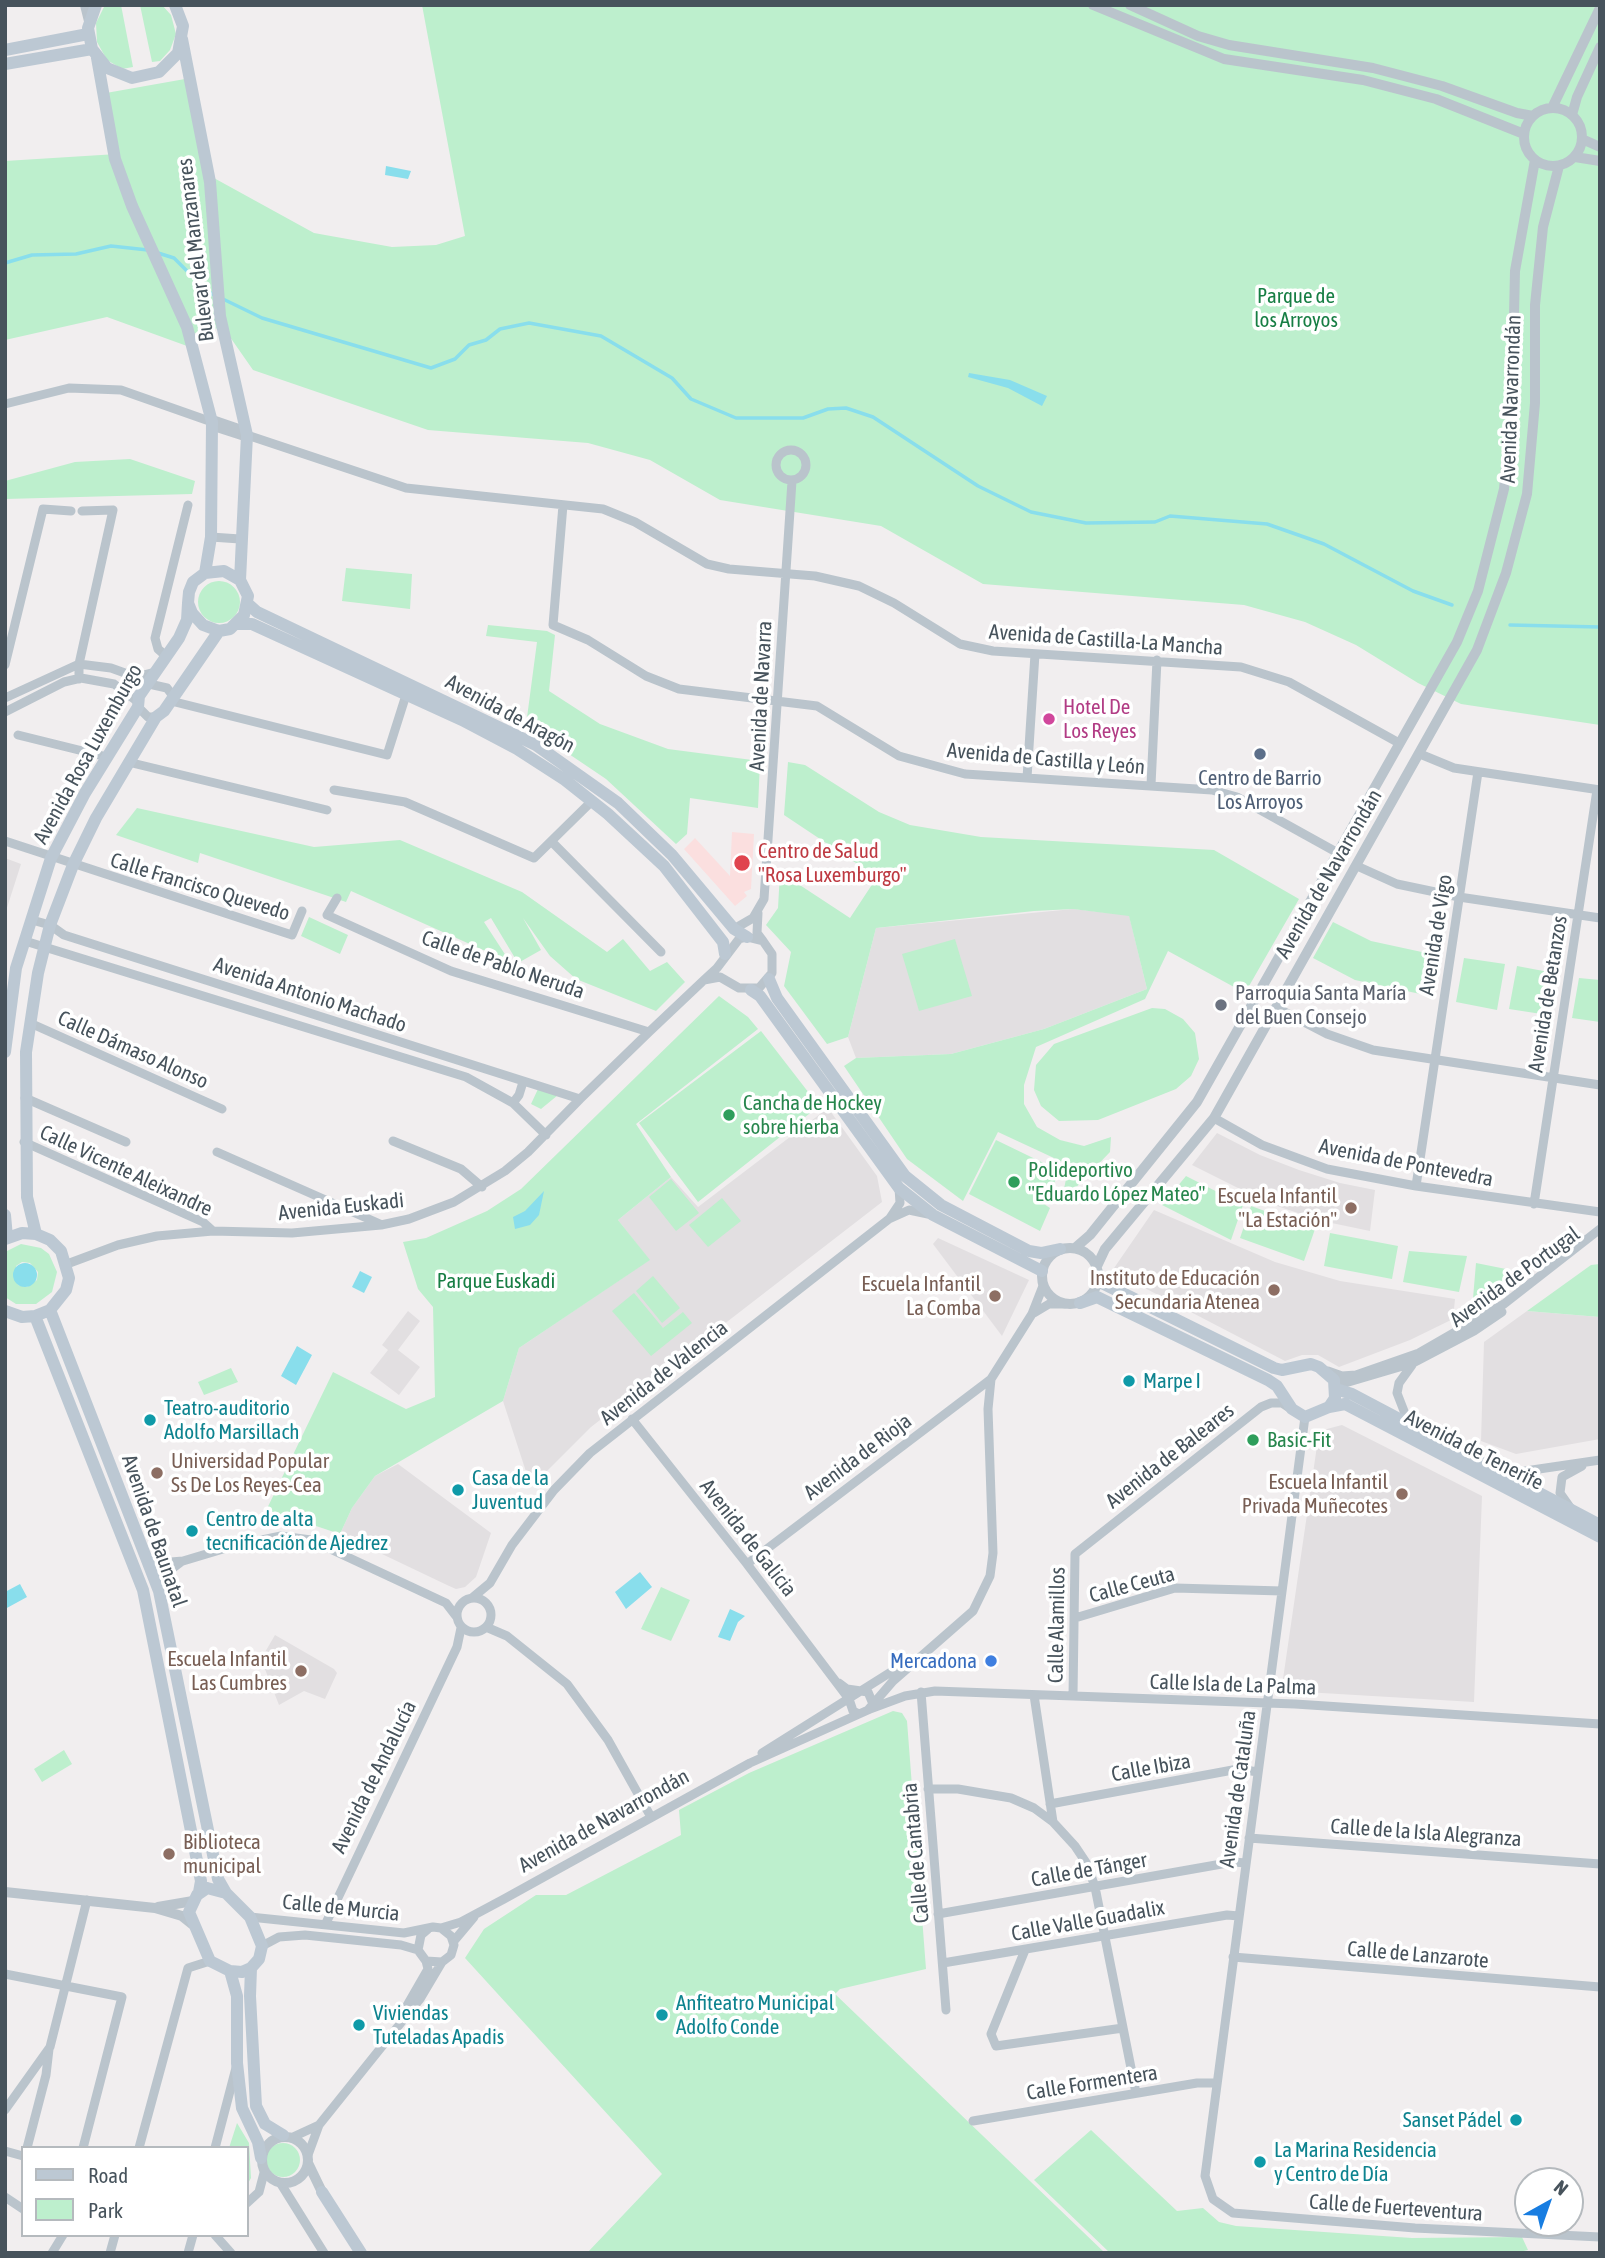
<!DOCTYPE html>
<html>
<head>
<meta charset="utf-8">
<style>
	body { margin:0 }
	#map { position:relative; width:1605px; height:2258px; overflow:hidden; background:#f1eeef; font-family:"Asap Condensed",sans-serif }
	canvas { display:block }
	.frame { position:absolute; inset:0; border:7px solid #47535c; pointer-events:none }
	.legend { position:absolute; left:21px; top:2146px; width:228px; height:91px; box-sizing:border-box; background:#fff; border:2px solid #b5babe; margin:0; padding:9px 12px; list-style:none; font-size:21px; color:#47535c }
	.legend li { display:flex; align-items:center; gap:14px; height:35px }
	.legend b { width:35px; border:2px solid #b5babe }
	.north { position:absolute; left:1514px; top:2167px; width:70px; height:70px; box-sizing:border-box; background:#fff; border:2px solid #b5babe; border-radius:50%; rotate:40deg; font-size:19px; font-weight:700; line-height:28px; text-align:center; color:#47535c }
	.north::after { content:''; display:block; margin:auto; width:24px; height:32px; background:#187de1; clip-path:polygon(50% 0,100% 100%,50% 72%,0 100%) }
</style>
</head>
<body>
<div id="map">
<canvas width="1605" height="2258"></canvas>
<div class="frame"></div>
<ul class="legend">
<li><b style="height:9px;background:#bcc8d3"></b>Road</li>
<li><b style="height:19px;background:#bdefcd"></b>Park</li>
</ul>
<div class="north">N</div>
</div>
<script>
const ctx = document.querySelector('canvas').getContext('2d');
ctx.lineJoin = 'round';
function paint(path, color) {
  ctx.fillStyle = color;
  ctx.fill(path, 'evenodd');
}
function shape(rows) {
  const path = new Path2D();
  for (const r of rows) {
    if (r.length === 3) {
      path.moveTo(r[0] + r[2], r[1]);
      path.arc(r[0], r[1], r[2], 0, 2 * Math.PI);
      continue;
    }
    path.moveTo(r[0], r[1]);
    for (let i = 2; i < r.length; i += 2) path.lineTo(r[i], r[i + 1]);
  }
  return path;
}
function stroke(path, color, width, dash) {
  ctx.strokeStyle = color;
  ctx.lineWidth = width;
  ctx.lineCap = dash ? 'butt' : 'round';
  ctx.setLineDash(dash || []);
  ctx.stroke(path);
}
function label(font, color, halo, rows, align = 'center') {
  ctx.font = font + ' "Asap Condensed",sans-serif';
  ctx.lineWidth = 7;
  ctx.setLineDash([]);
  ctx.textBaseline = 'middle';
  ctx.strokeStyle = halo;
  ctx.fillStyle = color;
  for (const [text, x, y, turn = 0] of rows) {
    ctx.save();
    ctx.translate(x, y);
    ctx.rotate((+turn || 0) * Math.PI / 180);
    ctx.textAlign = isNaN(turn) ? turn : align;
    if (halo) ctx.strokeText(text, 0, 0);
    ctx.fillText(text, 0, 0);
    ctx.restore();
  }
}
const education = shape([
	[5,858,21,864,5,914],
	[1073,909,1129,915,1147,989,1044,1029,951,1054,856,1058,848,1037,876,928],
	[828,1108,877,1176,882,1202,591,1427,531,1487,503,1401,519,1348,649,1260,618,1220,671,1177,698,1207],
	[1217,1133,1260,1155,1299,1170,1340,1183,1375,1190,1370,1231,1322,1221,1268,1203,1192,1165],
	[1154,1210,1275,1262,1340,1281,1455,1299,1453,1319,1410,1340,1339,1367,1318,1355,1302,1355,1285,1361,1112,1271],
	[938,1238,1029,1280,1002,1336,933,1244],
	[408,1311,420,1321,398,1350,420,1367,399,1395,370,1373,388,1350,382,1345],
	[1527,1311,1600,1317,1600,1439,1516,1454,1481,1441,1484,1342],
	[1342,1425,1482,1496,1474,1702,1288,1691,1283,1679,1318,1439,1327,1429],
	[398,1464,491,1533,476,1577,465,1587,456,1589,447,1585,340,1534,352,1508,375,1476],
	[275,1635,334,1669,337,1673,325,1699,304,1691,279,1705,261,1659]
]);
const medical = shape([
	[732,832,754,834,751,889,744,892,747,896,735,906,684,849,695,838,730,876]
]);
const green = shape([
	[105,5,121,5,133,67,122,69,107,60,97,42,96,23],
	[140,5,162,5,171,15,176,34,170,50,160,61,152,62],
	[422,5,1600,5,1600,725,1461,704,1418,683,1356,645,1305,622,1244,605,983,584,881,526,720,500,650,460,588,443,428,430,253,370,223,327,192,334,187,346,107,317,5,340,5,161,117,154,106,93,185,79,203,172,314,233,392,247,436,245,465,236],
	[130,459,195,481,192,494,5,499,5,481,75,462],
	[346,568,412,574,410,609,342,601],
	[219,602,21],
	[488,625,547,631,555,635,549,691,600,724,668,749,760,761,758,808,690,798,687,834,676,844,606,779,526,725,537,642,486,636],
	[788,762,805,765,879,812,910,825,981,837,1214,850,1299,899,1245,993,1168,951,1145,999,1036,1047,1024,1085,1024,1104,1037,1127,1060,1140,1084,1146,1111,1137,1110,1152,1061,1203,1069,1165,998,1132,963,1201,907,1159,844,1066,856,1058,951,1054,1044,1029,1147,989,1129,916,1073,909,1034,911,876,928,848,1037,827,1044,784,986,791,952,766,925,778,908,780,872,850,918,877,877,784,815],
	[137,808,314,847,400,840,522,892,607,952,623,939,650,971,667,962,685,982,656,1011,576,979,550,956,523,918,541,950,518,963,491,918,484,922,510,962,351,891,346,902,200,853,198,863,116,835],
	[309,917,348,935,340,954,301,936],
	[1333,922,1371,941,1431,954,1425,995,1355,980,1313,958],
	[955,939,972,996,919,1011,902,954],
	[1464,958,1505,964,1497,1010,1456,1002],
	[1517,966,1554,973,1548,1015,1509,1009],
	[1579,978,1600,980,1600,1022,1572,1018],
	[719,996,748,1017,758,1029,636,1124,671,1177,618,1220,650,1260,519,1348,503,1401,375,1476,352,1508,340,1534,307,1523,261,1521,333,1372,406,1409,435,1397,433,1307,418,1289,403,1242,426,1238,487,1211,521,1189],
	[1152,1008,1165,1009,1183,1019,1195,1033,1199,1059,1191,1076,1176,1089,1098,1120,1059,1121,1041,1106,1034,1090,1036,1065,1054,1044],
	[761,1031,819,1106,698,1202,639,1123],
	[538,1089,558,1095,541,1109,531,1104],
	[996,1140,1060,1171,1044,1204,1050,1208,1040,1231,969,1194],
	[1186,1176,1243,1205,1231,1240,1162,1205],
	[671,1179,699,1213,676,1231,649,1197],
	[722,1198,741,1221,708,1247,689,1225],
	[1251,1206,1315,1229,1304,1261,1240,1238],
	[1330,1233,1398,1246,1392,1279,1324,1266],
	[21,1244,41,1248,49,1254,57,1272,52,1292,36,1304,16,1304,5,1297,5,1252],
	[22,1262,30,1263,38,1272,37,1280,27,1287,18,1285,16,1266],
	[1409,1251,1467,1256,1459,1292,1403,1282],
	[1476,1263,1521,1272,1472,1310],
	[1600,1264,1600,1317,1527,1311,1591,1265],
	[653,1276,680,1308,662,1323,636,1291],
	[634,1293,663,1328,683,1312,692,1323,651,1356,612,1311],
	[231,1368,238,1382,204,1395,198,1382],
	[661,1587,690,1600,671,1641,641,1629],
	[893,1711,902,1713,907,1721,926,1969,840,1989,835,1994,1105,2253,587,2253,662,2174,465,1958,484,1929,536,1895,566,1895,681,1835,679,1810,749,1773],
	[64,1750,72,1764,42,1782,34,1769],
	[237,2123,249,2143,251,2178,247,2185,247,2148,229,2148],
	[1091,2130,1177,2211,1203,2208,1219,2222,1236,2226,1412,2238,1522,2237,1528,2250,1515,2253,1110,2253,1034,2180],
	[283,2160,17]
]);
const water = shape([
	[386,166,411,171,408,179,385,175],
	[969,373,1010,380,1047,396,1042,406,1008,388,968,377],
	[544,1191,539,1215,530,1225,515,1229,513,1217,525,1211],
	[25,1275,12],
	[360,1271,372,1277,364,1293,352,1287],
	[297,1346,312,1355,296,1385,281,1376],
	[640,1572,652,1587,626,1609,615,1592],
	[20,1584,27,1597,5,1609,5,1592],
	[730,1609,745,1616,738,1622,730,1641,718,1637]
]);
const stream = shape([
	[158,253,174,258,207,291,216,296],
	[5,263,32,255,76,254,111,246,148,250],
	[223,299,262,318,431,368,455,359,469,345,486,340,500,329,529,323,601,336,672,378,691,399,736,418,803,418,828,409,846,408,873,417,978,486,1031,512,1086,523,1155,522,1170,516,1267,524,1324,544,1413,591,1452,605],
	[1510,625,1600,627]
]);
const minor = shape([
	[5,404,69,388,121,390,212,422],
	[211,419,246,431],
	[212,426,246,437],
	[247,435,406,488,603,509,635,522,707,564,729,569,815,576,859,586,894,603,960,644,993,651,1241,667,1289,682,1399,743],
	[791,465,15],
	[563,505,553,625,588,640,646,676,679,689,817,706,899,756,965,774,1212,790,1237,797,1338,853],
	[211,537,240,539],
	[166,656,158,649,155,638,188,505],
	[5,665,43,509,71,511],
	[79,679,79,664,113,510,82,511],
	[149,684,167,688,173,696],
	[5,698,79,664,111,668,136,677,155,672],
	[171,701,387,755,406,695],
	[138,707,148,717,156,717],
	[5,712,64,682,81,678,114,684,138,702],
	[18,735,107,757],
	[1420,754,1454,768,1600,790],
	[128,762,327,810],
	[1027,778,1035,654],
	[1151,785,1157,660],
	[334,790,405,802,534,858,592,801],
	[5,841,292,935,302,911],
	[552,842,661,952],
	[1357,866,1397,884,1459,897,1600,918],
	[337,898,327,915,451,971,649,1032],
	[758,913,757,933,763,941],
	[32,920,50,925,64,935,580,1099],
	[734,929,753,918,764,899,792,481],
	[25,941,466,1077,513,1103,546,1135],
	[1277,1008,1327,1034,1373,1050,1600,1085],
	[30,1023,222,1109],
	[25,1098,126,1142],
	[513,1103,519,1095,523,1082],
	[1214,1118,1262,1145,1327,1169,1416,1186,1600,1212],
	[393,1141,461,1169,482,1187],
	[24,1142,203,1222,213,1231],
	[217,1152,380,1224],
	[1416,1186,1478,772],
	[1534,1204,1597,790],
	[890,1218,900,1203,899,1188],
	[67,1264,118,1245,157,1236,213,1231,292,1233,381,1225,409,1219,454,1202,505,1171,528,1152,580,1099,649,1032,704,980,717,968,739,939,747,937,763,941,772,954,772,973,759,988,739,988,720,977,704,980],
	[1034,1313,1049,1304,1065,1304],
	[1328,1371,1342,1376,1356,1375,1419,1353,1504,1304,1600,1229],
	[1335,1386,1413,1363,1474,1331,1502,1312],
	[1305,1417,1205,2176,1213,2199,1233,2213,1415,2228,1600,2237],
	[632,1419,747,1564,849,1699,853,1711,859,1714],
	[1409,1424,1397,1393,1399,1383,1412,1365],
	[1505,1474,1600,1460],
	[1572,1510,1560,1493,1562,1477,1582,1466],
	[146,1556,159,1563,183,1561,233,1546,281,1536,311,1540,446,1603,456,1616],
	[747,1564,991,1379],
	[159,1591,164,1575,181,1562],
	[474,1615,17],
	[472,1598,490,1583,512,1545,554,1490,590,1453,889,1219,909,1210,928,1214],
	[1075,1618,1175,1588,1282,1591],
	[486,1627,507,1636,567,1684,608,1740,651,1817],
	[839,1683,847,1689,868,1692,873,1704],
	[921,1692,946,2010],
	[1034,1695,1053,1822],
	[1073,1696,1075,1554,1261,1407,1271,1403,1282,1403,1291,1409],
	[870,1709,905,1696,935,1691,1295,1704,1600,1724],
	[762,1753,910,1660],
	[928,1789,958,1789,1011,1798,1034,1808,1053,1822,1075,1846,1087,1864,1095,1887,1136,2093],
	[1050,1804,1238,1769,1258,1772],
	[1249,1838,1600,1864],
	[938,1914,1233,1862,1246,1863],
	[250,1917,404,1933,433,1927,441,1928,451,1936,454,1945,451,1955,442,1962,426,1961,418,1950,421,1935,428,1929],
	[326,1923,457,1647,461,1628],
	[441,1928,461,1922,504,1899,750,1763,868,1710,893,1681,973,1611,990,1576,993,1553,988,1409,991,1379,1032,1314,1043,1286],
	[453,1942,474,1917],
	[262,1946,279,1937,305,1935,401,1945,418,1950],
	[1025,1950,991,2034,996,2046,1123,2028],
	[1233,1957,1600,1987],
	[943,1963,1227,1915,1239,1916],
	[5,1974,122,1997,83,2148],
	[405,2009,428,1969,426,1961],
	[5,2110,50,2047,87,1900],
	[973,2121,1197,2083,1216,2083],
	[293,2137,319,2125,420,1999,442,1962],
	[27,2148,46,2075,49,2049],
	[139,2148,188,1968,210,1961],
	[215,2148,236,2068],
	[5,2151,23,2156],
	[308,2155,319,2125],
	[281,2184,324,2253],
	[5,2197,23,2209],
	[247,2203,259,2192,264,2173],
	[215,2235,231,2253],
	[52,2253,63,2235],
	[110,2253,115,2235],
	[188,2253,193,2235]
]);
const tertiary = shape([
	[85,5,89,21],
	[1093,5,1224,59,1363,80,1436,99,1524,134],
	[1130,5,1198,36,1229,45,1373,68,1442,86,1517,113,1533,116],
	[1552,108,1600,8],
	[1553,137,29],
	[1572,115,1577,97,1600,47],
	[1582,139,1600,147],
	[1575,157,1600,161],
	[1070,1276,28],
	[1075,1248,1090,1235,1197,1102,1457,642,1478,591,1504,489,1512,403,1515,271,1535,160],
	[1097,1266,1105,1249,1214,1118,1477,650,1506,573,1527,494,1535,403,1535,305,1543,227,1559,166],
	[5,1892,155,1908,182,1916,192,1924],
	[158,1907,193,1901],
	[285,2160,23],
	[308,2163,322,2192]
]);
const secondary = shape([
	[96,5,88,28,92,49,107,68,132,78,159,72,178,53,183,26,175,5],
	[182,39,210,182,220,316,247,435,240,580],
	[5,50,88,34],
	[97,58,115,159,132,206,187,327,212,422,211,537,205,573],
	[5,64,92,49],
	[248,604,257,612,536,745,618,803,672,855,734,929,747,937],
	[237,624,252,624,462,720,517,749,565,780,608,814,664,866,723,942,725,954],
	[769,979,777,998,905,1176,941,1205,1029,1251,1041,1253,1060,1249],
	[751,990,760,996,899,1188,933,1215,1042,1271],
	[5,1052,16,968,51,858,85,793,138,707,139,696,179,638,187,620,188,603,189,592,193,582,205,573,224,571,240,580,248,596,244,615,230,629,219,631,203,625,192,613,188,603],
	[5,1215,7,1237],
	[36,1234,27,1197,26,1052,38,973,50,925,73,865,96,818,156,717,164,711,219,631],
	[5,1239,22,1233,36,1234,50,1240,61,1251,69,1278,66,1290,50,1310,35,1316,22,1317,5,1311],
	[1080,1303,1097,1297,1268,1380,1277,1386,1292,1409,1305,1417,1329,1407,1335,1398,1334,1380,1319,1367,1311,1364,1282,1370,1274,1368,1098,1281],
	[50,1310,159,1591,218,1879,226,1893],
	[35,1316,143,1590,201,1881,199,1892],
	[1336,1389,1352,1394,1600,1525],
	[1329,1407,1345,1404,1600,1537],
	[207,1888,226,1893,250,1917,262,1946,259,1959,251,1968,242,1972,230,1971,210,1961,189,1912,197,1895,207,1888],
	[251,1968,250,1996,256,2106,265,2124,283,2135],
	[230,1971,237,1996,237,2063,242,2108,258,2142,261,2158],
	[322,2192,361,2253]
]);
const markers = [
	[1049,719,7,"#d1479c"],
	[1260,754,7,"#5c6f8a"],
	[742,863,9,"#e0444e"],
	[1221,1005,7,"#6b7280"],
	[729,1115,7,"#2e9e5b"],
	[1014,1182,7,"#2e9e5b"],
	[1351,1208,7,"#8d6e63"],
	[1274,1290,7,"#8d6e63"],
	[995,1296,7,"#8d6e63"],
	[1129,1381,7,"#0f9aa8"],
	[150,1420,7,"#0f9aa8"],
	[1253,1440,7,"#2e9e5b"],
	[157,1473,7,"#8d6e63"],
	[458,1490,7,"#0f9aa8"],
	[1402,1494,7,"#8d6e63"],
	[192,1531,7,"#0f9aa8"],
	[991,1661,7,"#3f7fe0"],
	[301,1671,7,"#8d6e63"],
	[169,1854,7,"#8d6e63"],
	[662,2015,7,"#0f9aa8"],
	[359,2025,7,"#0f9aa8"],
	[1516,2120,7,"#0f9aa8"],
	[1260,2162,7,"#0f9aa8"]
];
const streetNames = [
	["Bulevar del Manzanares",196,250,-97],
	["Avenida Navarrondán",1511,399,-88],
	["Avenida de Castilla-La Mancha",1106,640,4],
	["Avenida de Navarra",761,696,-87],
	["Avenida de Aragón",510,714,28],
	["Avenida Rosa Luxemburgo",88,754,-61],
	["Avenida de Castilla y León",1046,759,5],
	["Avenida de Navarrondán",1329,874,-60],
	["Calle Francisco Quevedo",200,887,17],
	["Avenida de Vigo",1436,935,-81],
	["Calle de Pablo Neruda",503,965,19],
	["Avenida de Betanzos",1548,994,-81],
	["Avenida Antonio Machado",310,995,18],
	["Calle Dámaso Alonso",133,1050,24],
	["Avenida de Pontevedra",1406,1163,11],
	["Calle Vicente Aleixandre",126,1171,25],
	["Avenida Euskadi",341,1207,-6],
	["Avenida de Portugal",1515,1277,-36],
	["Avenida de Valencia",664,1373,-38],
	["Avenida de Tenerife",1474,1450,27],
	["Avenida de Baleares",1170,1456,-38],
	["Avenida de Rioja",858,1457,-37],
	["Avenida de Baunatal",154,1531,71],
	["Avenida de Galicia",748,1538,52],
	["Calle Ceuta",1132,1585,-15],
	["Calle Alamillos",1057,1625,-89],
	["Calle Isla de La Palma",1233,1685,2],
	["Calle Ibiza",1151,1768,-10],
	["Avenida de Andalucía",374,1777,-64],
	["Avenida de Cataluña",1238,1789,-82],
	["Avenida de Navarrondán",604,1821,-29],
	["Calle de la Isla Alegranza",1426,1833,4],
	["Calle de Cantabria",916,1853,-95],
	["Calle de Tánger",1089,1870,-10],
	["Calle de Murcia",341,1908,6],
	["Calle Valle Guadalix",1088,1921,-10],
	["Calle de Lanzarote",1418,1955,5],
	["Calle Formentera",1092,2083,-9],
	["Calle de Fuerteventura",1396,2208,4]
];
const parkNames = [
	["Parque de",1296,296],
	["los Arroyos",1296,320],
	["Parque Euskadi",496,1281]
];
const hotelNames = [
	["Hotel De",1063,707],
	["Los Reyes",1063,731]
];
const serviceNames = [
	["Centro de Barrio",1260,778],
	["Los Arroyos",1260,802]
];
const healthNames = [
	["Centro de Salud",758,851],
	["\"Rosa Luxemburgo\"",758,875]
];
const worshipNames = [
	["Parroquia Santa María",1235,993],
	["del Buen Consejo",1235,1017]
];
const leisureNames = [
	["Cancha de Hockey",743,1103],
	["sobre hierba",743,1127],
	["Polideportivo",1028,1170],
	["\"Eduardo López Mateo\"",1028,1194],
	["Basic-Fit",1267,1440]
];
const educationNames = [
	["Escuela Infantil",1337,1196],
	["\"La Estación\"",1337,1220],
	["Instituto de Educación",1260,1278],
	["Secundaria Atenea",1260,1302],
	["Escuela Infantil",981,1284],
	["La Comba",981,1308],
	["Universidad Popular",171,1461,"left"],
	["Ss De Los Reyes-Cea",171,1485,"left"],
	["Escuela Infantil",1388,1482],
	["Privada Muñecotes",1388,1506],
	["Escuela Infantil",287,1659],
	["Las Cumbres",287,1683],
	["Biblioteca",183,1842,"left"],
	["municipal",183,1866,"left"]
];
const cultureNames = [
	["Marpe I",1143,1381],
	["Teatro-auditorio",164,1408],
	["Adolfo Marsillach",164,1432],
	["Casa de la",472,1478],
	["Juventud",472,1502],
	["Centro de alta",206,1519],
	["tecnificación de Ajedrez",206,1543],
	["Anfiteatro Municipal",676,2003],
	["Adolfo Conde",676,2027],
	["Viviendas",373,2013],
	["Tuteladas Apadis",373,2037],
	["Sanset Pádel",1502,2120,"right"],
	["La Marina Residencia",1274,2150],
	["y Centro de Día",1274,2174]
];
const shopNames = [
	["Mercadona",977,1661]
];
paint(education, '#e2dfe1');
paint(medical, '#fbdfdf');
paint(green, '#bdefcd');
paint(water, '#89deec');
stroke(stream, '#89deec', 3.5);
stroke(minor, '#bac4cc', 9);
stroke(tertiary, '#bac4cc', 10);
stroke(secondary, '#bcc8d3', 12);
for (const [x, y, r, color] of markers) {
  const dot = new Path2D();
  dot.arc(x, y, r, 0, 2 * Math.PI);
  ctx.fillStyle = color;
  ctx.fill(dot);
  stroke(dot, '#fff', 2.5);
}
label('21px', '#47535c', '#fff', streetNames);
label('21px', '#177e44', '#fff', parkNames);
label('21px', '#b23c85', '#fff', hotelNames, 'left');
label('21px', '#4e5e75', '#fff', serviceNames);
label('21px', '#be3a42', '#fff', healthNames, 'left');
label('21px', '#5b616d', '#fff', worshipNames, 'left');
label('21px', '#27864d', '#fff', leisureNames, 'left');
label('21px', '#785e54', '#fff', educationNames, 'right');
label('21px', '#0d838f', '#fff', cultureNames, 'left');
label('21px', '#366cbe', '#fff', shopNames, 'right');
</script>
</body>
</html>
